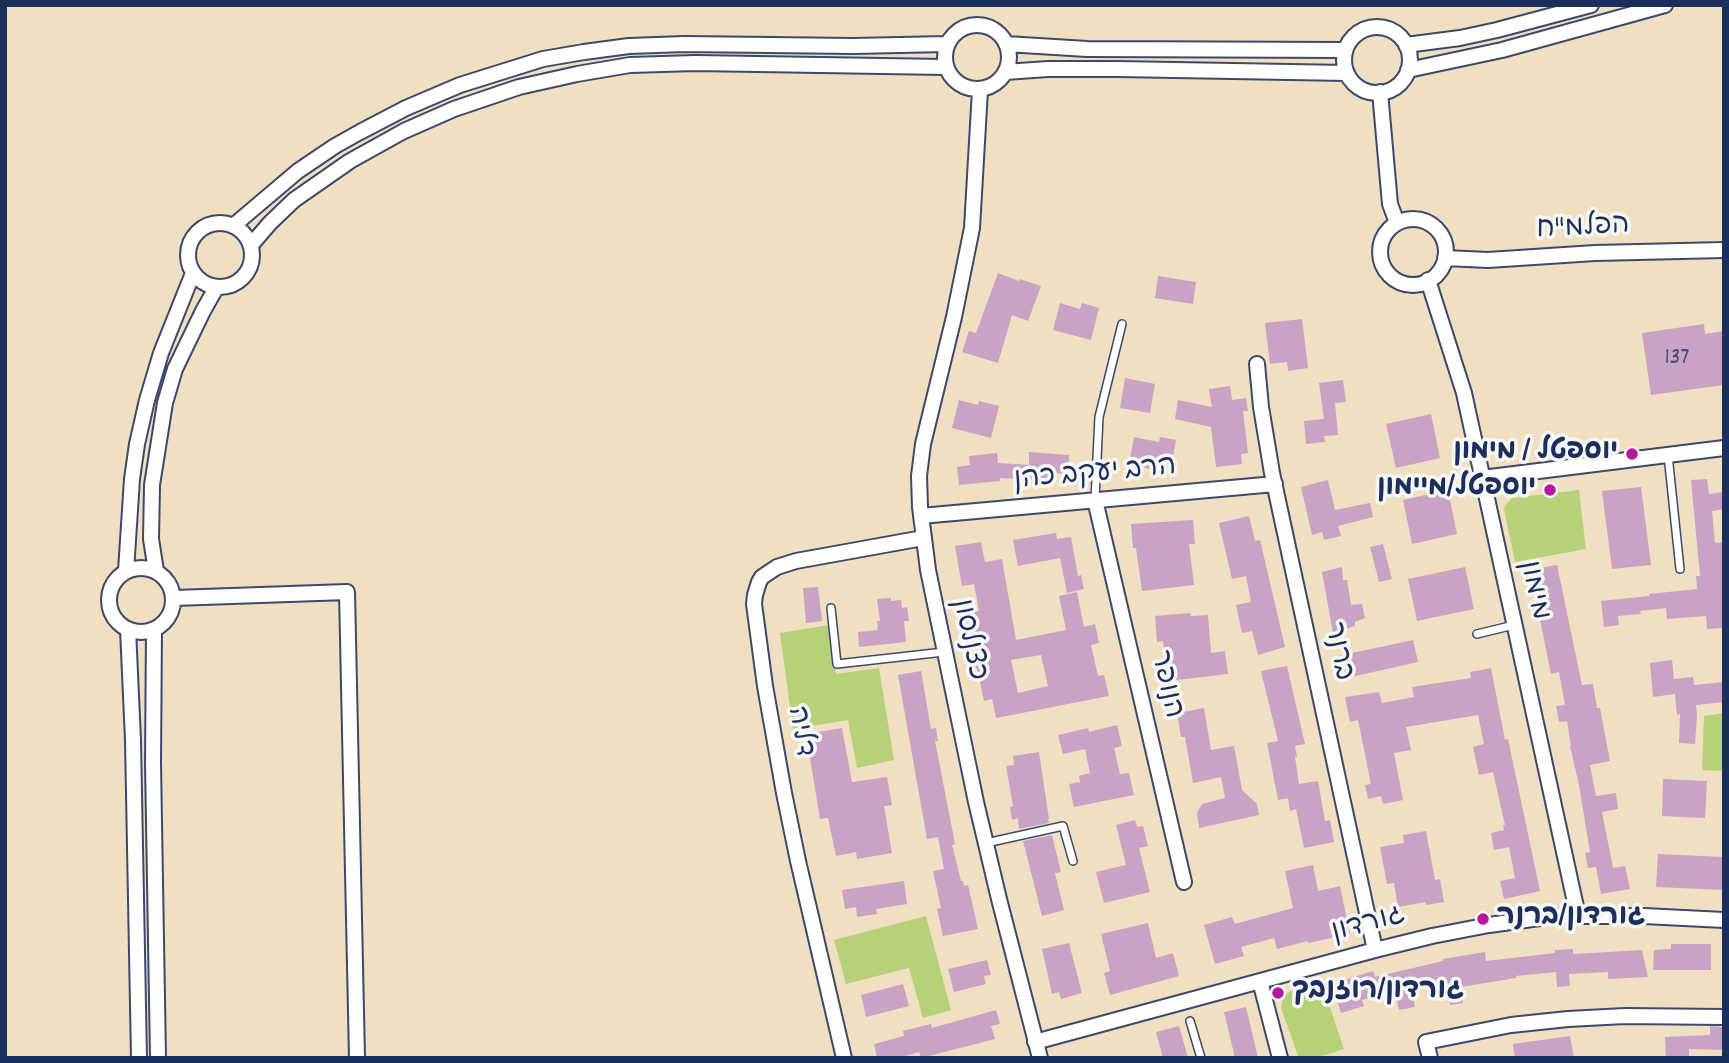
<!DOCTYPE html>
<html>
<head>
<meta charset="utf-8">
<style>
	body { margin:0 }
	#map { position:relative; width:1729px; height:1063px; overflow:hidden; background:#f1dfc1; font-family:Dekko,sans-serif }
	canvas { display:block }
	.frame { position:absolute; inset:0; border:7px solid #1b2f5e; pointer-events:none }
</style>
</head>
<body>
<div id="map">
<canvas width="1729" height="1063"></canvas>
<div class="frame"></div>
</div>
<script>
const ctx = document.querySelector('canvas').getContext('2d');
ctx.lineJoin = 'round';
function paint(path, color) {
  ctx.fillStyle = color;
  ctx.fill(path, 'evenodd');
}
function shape(rows) {
  const path = new Path2D();
  for (const r of rows) {
    if (r.length === 3) {
      path.moveTo(r[0] + r[2], r[1]);
      path.arc(r[0], r[1], r[2], 0, 2 * Math.PI);
      continue;
    }
    path.moveTo(r[0], r[1]);
    for (let i = 2; i < r.length; i += 2) path.lineTo(r[i], r[i + 1]);
  }
  return path;
}
function stroke(path, color, width, dash) {
  ctx.strokeStyle = color;
  ctx.lineWidth = width;
  ctx.lineCap = dash ? 'butt' : 'round';
  ctx.setLineDash(dash || []);
  ctx.stroke(path);
}
function label(font, color, halo, rows, align = 'center') {
  ctx.font = font + ' Dekko,"Playpen Sans Hebrew",sans-serif';
  ctx.lineWidth = 7;
  ctx.setLineDash([]);
  ctx.textBaseline = 'middle';
  ctx.strokeStyle = halo;
  ctx.fillStyle = color;
  for (const [text, x, y, turn = 0] of rows) {
    ctx.save();
    ctx.translate(x, y);
    ctx.rotate((+turn || 0) * Math.PI / 180);
    ctx.textAlign = isNaN(turn) ? turn : align;
    if (halo) ctx.strokeText(text, 0, 0);
    ctx.fillText(text, 0, 0);
    ctx.restore();
  }
}
const green = shape([
	[1579,490,1586,549,1515,562,1504,509,1507,503,1512,498],
	[829,625,836,674,879,668,894,760,857,768,848,720,793,729,780,633],
	[1724,713,1724,771,1702,770,1704,716],
	[926,916,951,1010,923,1018,909,968,846,984,834,940],
	[1321,980,1344,1049,1315,1058,1299,1058,1281,1008,1282,1002,1286,994,1294,989]
]);
const building = shape([
	[998,273,1019,281,1020,279,1041,286,1028,321,1012,315,998,363,962,352,969,331,976,333],
	[1158,276,1196,282,1193,304,1155,298],
	[1060,303,1080,309,1082,303,1099,308,1091,340,1053,330],
	[1302,319,1308,368,1288,371,1287,362,1270,364,1265,323],
	[1704,324,1705,334,1724,331,1724,385,1651,395,1642,333],
	[1125,378,1155,384,1150,413,1120,408],
	[1343,380,1346,402,1335,403,1338,435,1324,436,1325,442,1306,444,1304,421,1324,419,1319,383],
	[1230,386,1232,400,1246,398,1248,411,1243,411,1248,453,1241,454,1242,464,1216,467,1211,427,1175,419,1178,400,1212,407,1209,389],
	[959,400,978,405,979,401,999,406,991,438,952,428],
	[1431,414,1440,458,1396,468,1386,424],
	[1134,437,1159,442,1160,437,1176,440,1172,462,1157,459,1154,470,1129,464],
	[1029,452,1069,455,1068,474,1054,473,1053,481,1000,478,1000,481,959,485,957,467,970,465,969,456,997,453,998,463,1029,465],
	[1707,479,1709,494,1724,492,1724,509,1712,511,1715,543,1724,542,1724,628,1707,629,1706,616,1667,619,1666,608,1640,611,1641,614,1618,616,1619,625,1604,627,1601,601,1649,596,1649,594,1697,589,1696,576,1700,576,1691,480],
	[1328,480,1335,510,1370,503,1373,517,1338,526,1341,536,1324,540,1322,532,1312,535,1301,487],
	[1641,487,1651,565,1612,569,1602,491],
	[1448,490,1457,534,1412,544,1403,500],
	[1249,516,1255,541,1260,540,1285,647,1258,655,1252,631,1242,633,1236,605,1251,602,1246,576,1232,579,1219,523],
	[1193,520,1195,544,1189,544,1194,585,1142,591,1136,548,1133,548,1131,524],
	[1056,533,1057,539,1071,537,1078,576,1081,575,1084,589,1067,593,1060,558,1018,566,1013,540],
	[981,542,985,562,1002,559,1016,640,1066,630,1059,596,1077,592,1084,627,1095,624,1099,643,1091,645,1098,676,1104,675,1109,696,996,718,992,699,984,701,977,668,974,668,970,650,978,648,971,612,979,611,974,584,962,586,955,546],
	[1041,655,1048,686,1018,693,1011,660],
	[1383,544,1392,579,1379,582,1370,547],
	[1557,565,1582,685,1593,684,1597,708,1600,708,1610,761,1590,765,1596,796,1616,793,1618,809,1602,812,1613,868,1625,866,1630,889,1601,894,1596,867,1588,868,1585,853,1590,852,1579,785,1570,746,1571,746,1567,721,1559,722,1556,706,1565,705,1559,672,1551,674,1530,570],
	[1342,567,1343,580,1347,580,1351,605,1362,604,1365,618,1355,622,1355,626,1333,633,1322,572],
	[1465,567,1474,609,1417,621,1408,579],
	[818,587,822,621,806,623,803,588],
	[891,598,891,601,901,600,902,608,907,607,909,621,904,621,906,642,859,647,858,632,878,630,877,621,880,621,877,599],
	[1190,613,1191,616,1208,615,1211,653,1225,651,1228,674,1168,681,1163,641,1157,642,1155,616],
	[1413,640,1418,662,1342,679,1338,656],
	[1672,660,1674,679,1693,677,1694,685,1724,682,1724,702,1696,705,1697,715,1695,744,1679,743,1680,714,1677,715,1675,694,1653,697,1650,663],
	[1287,666,1305,744,1295,746,1297,757,1295,757,1299,784,1318,781,1325,821,1330,820,1334,842,1304,848,1296,809,1290,811,1288,798,1278,800,1267,743,1278,741,1261,671],
	[1491,668,1505,740,1508,739,1540,891,1504,899,1500,881,1515,878,1509,847,1494,850,1491,833,1504,830,1503,825,1505,825,1493,772,1479,775,1473,747,1484,744,1478,715,1406,727,1411,750,1394,753,1403,800,1383,804,1381,796,1368,799,1365,785,1371,784,1358,720,1350,722,1345,697,1379,692,1382,703,1414,697,1412,687,1471,678,1470,672],
	[921,671,931,729,936,728,938,741,935,741,955,844,952,845,961,881,963,881,964,886,968,885,978,929,943,936,937,909,941,908,933,871,944,869,938,837,927,839,898,675],
	[1204,708,1211,750,1234,746,1242,790,1257,804,1259,815,1199,828,1197,813,1202,804,1225,798,1221,777,1193,783,1185,737,1181,737,1177,713],
	[1117,725,1122,746,1114,748,1120,774,1129,773,1134,795,1074,807,1069,784,1080,782,1079,776,1090,773,1085,749,1063,754,1058,735,1088,728,1089,732],
	[842,728,852,782,887,777,892,805,884,806,892,853,857,859,856,852,836,856,828,818,820,819,806,734],
	[1039,752,1049,819,1048,819,1049,823,1019,829,1018,818,1012,820,1010,807,1013,806,1006,766,1014,765,1013,756],
	[1663,779,1707,781,1705,818,1662,816],
	[1135,820,1137,827,1143,826,1148,846,1139,848,1150,892,1104,903,1096,872,1126,865,1116,825],
	[1426,831,1435,880,1440,879,1444,902,1426,905,1426,902,1398,907,1394,883,1387,884,1380,847,1404,843,1403,835],
	[1052,835,1061,872,1055,873,1064,910,1042,916,1023,841],
	[1658,854,1724,857,1724,890,1656,887],
	[1313,865,1318,891,1340,886,1350,934,1308,943,1308,941,1277,949,1274,938,1241,947,1244,956,1215,964,1204,925,1232,917,1235,924,1293,908,1285,871],
	[904,881,907,904,876,909,877,914,857,917,856,907,845,909,842,890],
	[1148,923,1156,958,1173,953,1179,976,1110,995,1104,973,1110,971,1101,934],
	[1069,943,1082,993,1061,999,1059,992,1052,994,1042,949],
	[1671,944,1711,944,1711,970,1653,970,1654,950,1671,949],
	[1573,949,1573,954,1642,950,1648,977,1608,979,1608,972,1569,974,1570,986,1557,987,1556,972,1516,976,1516,978,1461,987,1463,1003,1450,1005,1447,981,1411,989,1415,1007,1399,1010,1395,990,1362,1000,1364,1006,1341,1013,1332,984,1373,971,1375,977,1443,961,1443,959,1485,952,1486,961,1555,953,1555,950],
	[987,960,991,975,984,976,986,984,954,992,948,969],
	[903,984,909,1006,866,1017,861,995],
	[1246,1007,1258,1058,1235,1058,1224,1012],
	[996,1010,1000,1024,991,1026,995,1039,921,1058,919,1052,899,1058,877,1058,874,1044,904,1036,903,1031,931,1024,932,1028],
	[1179,1026,1188,1058,1163,1058,1156,1032],
	[1710,1026,1724,1027,1724,1050,1689,1049,1689,1058,1666,1058,1665,1037,1710,1035],
	[1570,1036,1574,1058,1515,1058,1513,1044]
]);
const service = shape([
	[1668,455,1680,569],
	[1095,500,1099,417,1122,324],
	[831,608,837,664,944,652],
	[1477,634,1514,625],
	[986,843,1063,826,1073,861],
	[1190,1021,1201,1058]
]);
const minor = shape([
	[977,57,32],
	[1377,60,33],
	[1006,44,1087,49,1345,50],
	[1406,45,1460,38,1497,30,1591,5],
	[1408,70,1502,50,1665,5],
	[1005,72,1048,69,1117,69,1347,73],
	[980,90,972,228,954,317,923,444,919,476,920,507,928,570,976,802,999,899,1040,1058],
	[1380,92,1390,204,1397,223],
	[1413,252,33],
	[220,255,32],
	[233,226,298,171,335,146,360,132,406,108,460,85,543,59,584,52,629,46,685,44,853,46,947,44],
	[251,245,270,223,294,200,350,161,404,131,454,109,519,87,577,74,630,65,695,63,945,67],
	[1445,258,1488,260,1595,253,1724,250],
	[1428,280,1464,393,1578,916],
	[1257,364,1261,407,1272,473,1375,950],
	[1482,478,1724,448],
	[1095,500,1184,882],
	[921,516,1275,484],
	[141,600,32],
	[126,571,132,479,137,444,147,400,161,353,193,273],
	[156,571,151,539,152,485,165,403,175,369,203,311,216,288],
	[174,598,347,592,357,1058],
	[128,629,133,740,139,1058],
	[154,629,153,763,158,1058],
	[1260,981,1280,1058],
	[1035,1042,1375,950,1432,936,1489,925,1547,917,1578,916,1644,916,1724,920],
	[844,1058,798,861,784,793,765,686,754,604,755,595,759,582,762,577,777,567,796,561,923,538],
	[1430,1058,1426,1042,1511,1025,1568,1019,1625,1016,1724,1017]
]);
const markers = [
	[1632,454,7,"#b5179e"],
	[1550,490,7,"#b5179e"],
	[1483,919,7,"#b5179e"],
	[1278,993,7,"#b5179e"]
];
const numberNames = [
	["137",1677,360]
];
const streetNames = [
	["הפלמ\"ח",1583,230,-3],
	["הרב יעקב כהן",1095,476,-5],
	["מימון",1532,591,78],
	["כצנלסון",967,640,78],
	["ברנר",1336,652,78],
	["הנופר",1164,685,77],
	["דליה",798,732,80],
	["גורדון",1369,926,-15]
];
const poiNames = [
	["יוספטל / מימון",1618,454],
	["יוספטל/מיימון",1536,490],
	["גורדון/ברנר",1497,919,"left"],
	["גורדון/רוזנבך",1292,993,"left"]
];
paint(green, '#b6d278');
paint(building, '#c8a3c5');
stroke(service, '#3b496d', 10);
stroke(minor, '#3b496d', 18);
stroke(service, '#fff', 7);
stroke(minor, '#fff', 14);
for (const [x, y, r, color] of markers) {
  const dot = new Path2D();
  dot.arc(x, y, r, 0, 2 * Math.PI);
  ctx.fillStyle = color;
  ctx.fill(dot);
  stroke(dot, '#f6f6f2', 2.5);
}
label('24px', '#464c78', null, numberNames);
label('28px', '#1b2f5e', '#f6f6f2', streetNames);
label('bold 28px', '#1b2f5e', '#f6f6f2', poiNames, 'right');
</script>
</body>
</html>
